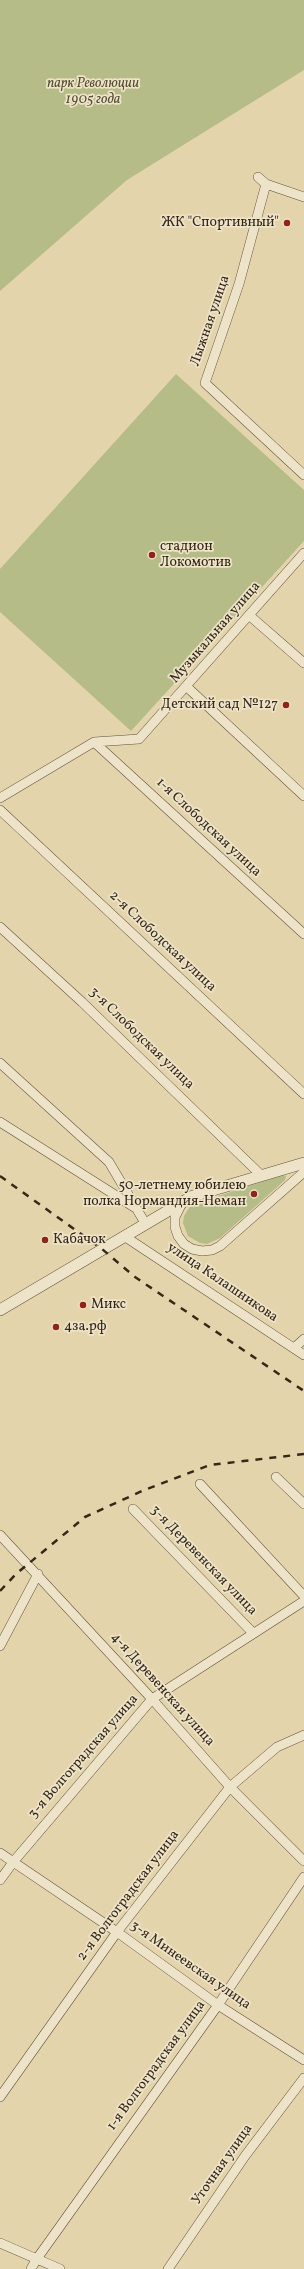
<!DOCTYPE html>
<html>
<head>
<meta charset="utf-8">
<style>
	body { margin:0 }
	canvas { display:block; background:#e4d4ab }
</style>
</head>
<body>
<canvas width="304" height="2269"></canvas>
<script>
const ctx = document.querySelector('canvas').getContext('2d');
ctx.lineJoin = 'round';
function paint(path, color) {
  ctx.fillStyle = color;
  ctx.fill(path, 'evenodd');
}
function shape(rows) {
  const path = new Path2D();
  for (const r of rows) {
    path.moveTo(r[0], r[1]);
    for (let i = 2; i < r.length; i += 2) path.lineTo(r[i], r[i + 1]);
  }
  return path;
}
function stroke(path, color, width, dash) {
  ctx.strokeStyle = color;
  ctx.lineWidth = width;
  ctx.lineCap = dash ? 'butt' : 'round';
  ctx.setLineDash(dash || []);
  ctx.stroke(path);
}
function label(font, color, halo, rows, align = 'center') {
  ctx.font = font + ' Vollkorn,serif';
  ctx.lineWidth = 3.5;
  ctx.setLineDash([]);
  ctx.textBaseline = 'middle';
  ctx.strokeStyle = halo;
  ctx.fillStyle = color;
  for (const [text, x, y, turn = 0] of rows) {
    ctx.save();
    ctx.translate(x, y);
    ctx.rotate((+turn || 0) * Math.PI / 180);
    ctx.textAlign = isNaN(turn) ? turn : align;
    if (halo) ctx.strokeText(text, 0, 0);
    ctx.fillText(text, 0, 0);
    ctx.restore();
  }
}
const green = shape([
	[0,0,304,0,304,70,127,180,0,291],
	[176,374,304,490,304,541,131,731,0,612,0,569],
	[282,1175,286,1176,285,1180,220,1238,207,1244,200,1243,188,1236,183,1223,184,1216,191,1205]
]);
const minor = shape([
	[258,177,266,184,304,197],
	[266,184,239,284,205,383,304,475],
	[250,616,304,663],
	[187,687,304,796],
	[94,742,304,934],
	[0,798,94,742,139,739,304,553],
	[0,810,304,1094],
	[0,927,82,1002,261,1175],
	[0,1063,109,1162,145,1223],
	[0,1122,134,1207],
	[182,1203,175,1217,175,1227,178,1236,184,1244,192,1249,202,1251,212,1250,220,1246,304,1172],
	[124,1236,304,1355],
	[294,1348,304,1339],
	[276,1477,304,1504],
	[200,1484,304,1596],
	[133,1509,253,1633],
	[0,1535,152,1699,230,1787,304,1861],
	[0,1646,38,1574],
	[0,1853,117,1932,218,2005,304,2060],
	[0,1880,14,1861,152,1699,304,1601],
	[0,2097,117,1932,230,1787,277,1747,304,1735],
	[0,2243,60,2269],
	[31,2269,36,2260,218,2005,304,1877],
	[168,2269,245,2156,304,2078]
]);
const tertiary = shape([
	[0,1310,193,1196,304,1163]
]);
const rail = shape([
	[0,1176,102,1249,135,1277,304,1391],
	[0,1591,16,1574,85,1517,142,1491,210,1465,304,1454]
]);
const markers = [
	[287,223,4,"#8f2418"],
	[152,555,4,"#8f2418"],
	[286,705,4,"#8f2418"],
	[254,1194,4,"#8f2418"],
	[45,1240,4,"#8f2418"],
	[83,1305,4,"#8f2418"],
	[56,1327,4,"#8f2418"]
];
const parkNames = [
	["парк Революции",93,84],
	["1905 года",93,100]
];
const poiNames = [
	["ЖК \"Спортивный\"",279,223,"right"],
	["стадион",160,547],
	["Локомотив",160,563],
	["Детский сад №127",278,705,"right"],
	["50-летнему юбилею",246,1186,"right"],
	["полка Нормандия-Неман",246,1202,"right"],
	["Кабачок",53,1240],
	["Микс",91,1305],
	["4за.рф",64,1327]
];
const streetNames = [
	["Лыжная улица",211,321,-71],
	["Музыкальная улица",216,633,-49],
	["1-я Слободская улица",208,828,43],
	["2-я Слободская улица",162,942,43],
	["3-я Слободская улица",141,1039,44],
	["улица Калашникова",222,1283,34],
	["3-я Деревенская улица",203,1561,46],
	["4-я Деревенская улица",162,1690,48],
	["3-я Волгоградская улица",84,1757,-49],
	["2-я Волгоградская улица",129,1896,-53],
	["3-я Минеевская улица",190,1966,35],
	["1-я Волгоградская улица",157,2066,-54],
	["Уточная улица",223,2165,-55]
];
paint(green, '#b5bc88');
stroke(minor, '#61533c', 10);
stroke(tertiary, '#61533c', 12);
stroke(minor, '#ede3c8', 9);
stroke(tertiary, '#ede3c8', 11);
stroke(rail, '#352817', 2.5, [7, 7]);
for (const [x, y, r, color] of markers) {
  const dot = new Path2D();
  dot.arc(x, y, r, 0, 2 * Math.PI);
  ctx.fillStyle = color;
  ctx.fill(dot);
  stroke(dot, '#ede3c8', 1.5);
}
label('italic 14px', '#554d33', '#ede3c8', parkNames);
label('14px', '#352817', '#ede3c8', poiNames, 'left');
label('14px', '#352817', '#ede3c8', streetNames);
</script>
</body>
</html>
